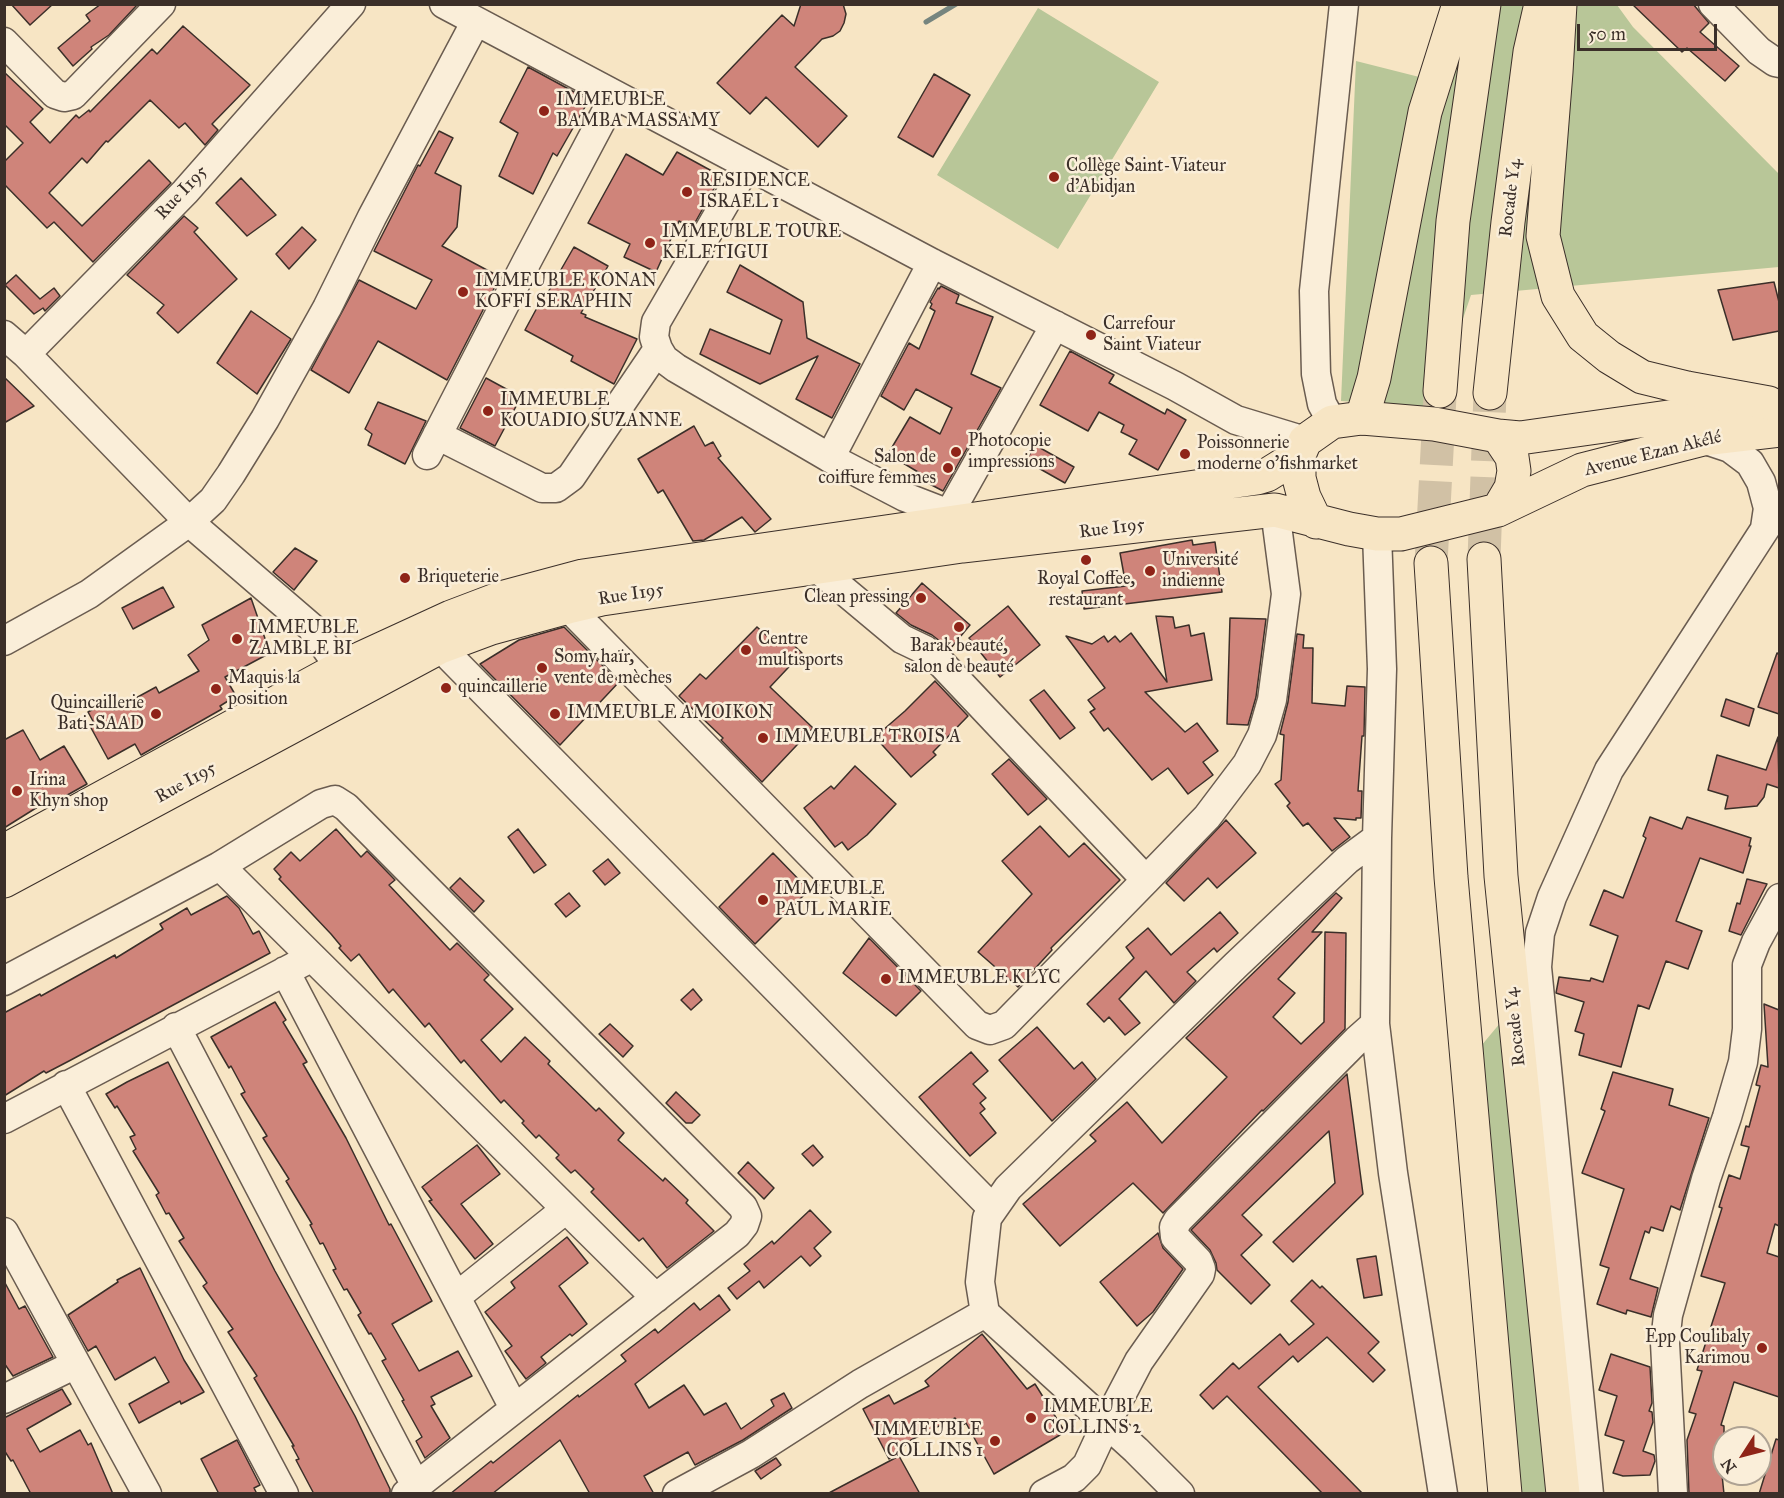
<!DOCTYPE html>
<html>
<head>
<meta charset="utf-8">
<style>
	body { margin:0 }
	#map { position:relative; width:1784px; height:1498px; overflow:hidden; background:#f7e5c4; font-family:"IM FELL Great Primer",serif }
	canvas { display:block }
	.frame { position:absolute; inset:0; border:6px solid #3b2f29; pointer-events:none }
	.north { position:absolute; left:1712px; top:1426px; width:60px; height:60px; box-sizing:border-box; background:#faeed9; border:2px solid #aea293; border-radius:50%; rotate:234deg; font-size:16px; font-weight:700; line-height:24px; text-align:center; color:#3b2f29 }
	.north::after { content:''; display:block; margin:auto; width:21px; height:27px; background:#8f2418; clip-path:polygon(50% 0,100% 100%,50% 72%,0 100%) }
	.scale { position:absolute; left:1577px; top:24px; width:140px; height:27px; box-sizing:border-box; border:3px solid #3b2f29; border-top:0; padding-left:8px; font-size:18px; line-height:21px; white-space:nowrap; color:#3b2f29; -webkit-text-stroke:4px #faeed9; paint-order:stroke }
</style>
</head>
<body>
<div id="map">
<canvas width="1784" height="1498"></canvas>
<div class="frame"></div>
<div class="north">N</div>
<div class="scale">50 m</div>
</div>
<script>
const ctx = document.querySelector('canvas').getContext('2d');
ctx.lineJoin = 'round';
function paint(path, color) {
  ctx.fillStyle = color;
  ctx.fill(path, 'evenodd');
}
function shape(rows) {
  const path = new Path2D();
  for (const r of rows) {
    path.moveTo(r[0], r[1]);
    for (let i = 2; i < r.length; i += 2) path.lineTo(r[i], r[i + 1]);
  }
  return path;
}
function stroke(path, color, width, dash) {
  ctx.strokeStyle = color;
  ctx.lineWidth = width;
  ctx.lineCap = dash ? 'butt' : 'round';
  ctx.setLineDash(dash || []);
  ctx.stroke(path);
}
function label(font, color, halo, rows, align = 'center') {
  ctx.font = font + ' "IM FELL Great Primer",serif';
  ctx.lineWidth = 5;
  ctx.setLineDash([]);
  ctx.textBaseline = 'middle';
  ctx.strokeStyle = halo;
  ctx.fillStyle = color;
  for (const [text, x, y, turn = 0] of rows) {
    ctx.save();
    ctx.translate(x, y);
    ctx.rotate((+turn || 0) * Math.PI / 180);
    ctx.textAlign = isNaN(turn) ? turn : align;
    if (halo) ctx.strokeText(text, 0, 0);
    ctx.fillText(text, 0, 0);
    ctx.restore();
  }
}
const green = shape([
	[1454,5,1617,5,1633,27,1779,174,1779,267,1471,295,1433,407,1341,401,1356,61,1447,84],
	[1038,8,1159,82,1058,249,937,175],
	[1551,962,1602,1493,1503,1493,1481,1046]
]);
const stream = shape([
	[926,22,956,4]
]);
const building = shape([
	[11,4,53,4,30,25,11,4],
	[101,4,138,4,109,35,91,47,92,49,73,66,58,48,90,21,86,15,101,4],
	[801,4,843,4,846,14,844,23,840,31,833,36,822,39,795,67,847,116,818,147,766,97,750,114,717,83,782,15,794,26,801,4],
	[1632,4,1693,4,1709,23,1700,32,1739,66,1725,81,1687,48,1682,52,1632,4],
	[183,26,250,85,212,124,218,130,205,145,185,123,179,128,150,100,108,142,106,141,87,163,82,158,49,193,82,226,149,160,171,183,93,262,54,222,47,228,4,184,4,162,23,143,4,124,4,72,43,109,30,122,50,143,76,115,79,118,89,110,90,112,152,49,157,54,183,26],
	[528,67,589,100,557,156,553,153,533,194,499,176,518,133,500,122,528,67],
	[934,74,970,95,933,157,898,137,934,74],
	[439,131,453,138,435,173,461,186,457,227,442,246,500,277,447,380,378,341,349,393,311,370,359,280,416,309,432,280,374,251,418,165,420,166,439,131],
	[677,152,721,176,692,228,679,221,656,272,624,257,630,244,588,223,626,154,663,175,677,152],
	[241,178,276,215,247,236,216,203,241,178],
	[184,216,198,228,194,232,237,279,178,333,157,313,164,305,127,275,184,216],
	[302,227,316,240,289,269,276,254,302,227],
	[574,247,608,266,581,313,586,315,585,317,637,339,614,384,571,361,573,356,525,330,545,293,547,294,574,247],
	[740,265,803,302,807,338,860,364,832,418,796,399,818,356,760,384,700,354,710,329,770,354,782,320,727,292,740,265],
	[16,275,40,299,54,288,60,296,45,311,43,308,34,314,5,285,16,275],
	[1774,282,1779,302,1779,331,1733,340,1718,290,1774,282],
	[941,286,959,295,956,303,993,317,971,374,1001,388,943,491,926,482,928,478,888,454,910,417,940,434,952,408,916,389,904,410,881,396,909,343,919,349,935,311,930,308,932,304,930,302,938,288,939,289,941,286],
	[251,311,291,339,257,394,217,363,251,311],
	[1070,351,1114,375,1109,383,1165,414,1167,409,1186,420,1158,470,1129,454,1137,440,1121,432,1124,425,1099,412,1088,431,1040,405,1070,351],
	[4,377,34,406,4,423,4,377],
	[486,378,521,397,495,446,460,428,486,378],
	[378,402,426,421,405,464,368,445,372,434,365,429,378,402],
	[694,426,705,446,713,442,721,456,718,458,771,519,755,532,742,517,704,540,693,541,663,490,658,493,638,459,694,426],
	[1035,445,1074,467,1065,483,1026,461,1035,445],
	[1192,540,1193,545,1215,542,1222,592,1084,609,1082,591,1126,586,1120,553,1192,540],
	[295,548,317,561,294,590,273,572,295,548],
	[922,583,970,625,950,649,932,635,911,625,896,613,922,583],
	[163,587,174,607,133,629,122,608,163,587],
	[251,598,270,653,225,677,236,696,220,706,222,709,141,755,135,744,108,759,90,726,94,723,88,712,108,701,114,710,156,687,159,693,199,671,188,655,209,640,202,625,251,598],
	[1008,606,1040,645,1000,677,969,638,1008,606],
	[1156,616,1173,617,1175,628,1189,625,1191,636,1204,633,1212,680,1145,692,1185,732,1197,723,1218,751,1203,762,1213,775,1188,794,1168,768,1152,780,1108,728,1104,731,1090,712,1095,709,1088,700,1105,688,1066,636,1092,644,1104,636,1108,642,1115,636,1120,642,1131,633,1167,682,1156,616],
	[1230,618,1266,619,1256,697,1248,725,1227,724,1230,618],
	[564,627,619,682,560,745,480,664,519,640,564,627],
	[757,627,776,644,784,636,802,653,770,687,813,728,762,782,721,740,723,738,679,696,700,674,706,679,757,627],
	[1297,634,1304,635,1303,648,1313,648,1312,703,1345,706,1347,686,1365,687,1364,736,1362,736,1358,791,1362,791,1361,818,1356,818,1356,820,1334,818,1350,837,1332,851,1308,823,1303,826,1287,806,1290,803,1275,784,1281,780,1284,735,1280,734,1288,702,1297,634],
	[1777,653,1779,654,1779,714,1758,707,1777,653],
	[935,681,968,716,933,752,936,755,911,777,875,737,905,711,935,681],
	[1044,690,1075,728,1060,739,1030,700,1044,690],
	[1726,699,1754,709,1749,726,1721,716,1726,699],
	[23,730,40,760,64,746,87,784,46,807,44,803,4,828,4,740,23,730],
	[1778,737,1779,788,1767,784,1764,797,1757,806,1725,809,1728,796,1708,790,1717,755,1766,770,1778,737],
	[1009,759,1047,799,1028,815,992,774,1009,759],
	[855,766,896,804,867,835,848,850,842,842,835,847,804,808,831,786,834,789,855,766],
	[1650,817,1682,829,1687,817,1751,838,1749,846,1751,846,1743,873,1700,858,1676,921,1702,931,1688,969,1666,961,1649,1009,1638,1005,1621,1067,1579,1055,1584,1034,1575,1031,1584,1002,1556,993,1559,977,1590,981,1591,978,1603,982,1618,936,1590,925,1604,890,1623,898,1646,838,1643,836,1650,817],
	[1226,820,1256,853,1217,888,1208,878,1184,901,1166,883,1226,820],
	[1040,826,1069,857,1084,843,1120,880,1051,948,1052,950,1018,987,978,952,1032,894,1002,861,1040,826],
	[336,829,361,857,367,851,395,880,389,885,450,950,457,943,489,975,484,980,513,1009,481,1040,501,1062,525,1037,550,1061,548,1064,596,1111,599,1108,624,1133,618,1140,663,1181,665,1178,688,1200,686,1203,714,1231,667,1268,643,1238,639,1241,591,1192,594,1189,575,1170,571,1173,556,1158,559,1155,539,1135,536,1138,522,1123,524,1121,504,1100,501,1103,464,1060,461,1063,429,1023,425,1027,393,989,389,993,359,954,351,961,339,948,341,946,331,934,279,879,281,877,274,869,291,852,300,861,336,829],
	[518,829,546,865,534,873,508,837,518,829],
	[773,853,809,890,755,944,719,907,773,853],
	[608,859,620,873,605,885,593,871,608,859],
	[460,878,484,901,474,912,450,888,460,878],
	[1747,879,1767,884,1741,935,1729,931,1737,903,1740,904,1747,879],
	[569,893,580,906,566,917,555,904,569,893],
	[1336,893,1342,898,1312,932,1322,932,1278,979,1295,993,1273,1017,1301,1044,1324,1022,1325,932,1346,933,1345,1029,1263,1111,1262,1110,1163,1213,1133,1183,1060,1246,1023,1204,1096,1141,1090,1135,1127,1102,1162,1143,1227,1077,1186,1038,1336,893],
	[227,896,239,908,253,934,259,931,270,953,69,1061,46,1073,44,1071,4,1096,4,1013,40,994,41,996,115,955,116,958,163,929,160,924,187,908,191,915,227,896],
	[1220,912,1238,933,1217,952,1214,948,1187,972,1196,981,1174,1003,1146,971,1119,999,1140,1023,1125,1035,1109,1017,1104,1022,1087,1004,1134,958,1126,947,1148,928,1171,955,1220,912],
	[869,938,921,991,896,1016,843,973,869,938],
	[693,989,702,1000,691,1010,681,1000,693,989],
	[275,1002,286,1020,283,1022,307,1062,303,1064,346,1138,389,1225,391,1224,432,1301,392,1324,419,1371,458,1351,472,1376,431,1397,435,1404,431,1406,450,1438,425,1458,416,1441,422,1437,402,1401,404,1400,382,1361,386,1359,371,1333,369,1334,358,1315,361,1313,347,1289,344,1290,333,1270,336,1269,323,1243,320,1244,310,1225,312,1224,286,1181,289,1179,263,1138,267,1136,241,1094,245,1092,231,1066,229,1068,211,1037,275,1002],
	[1764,1004,1779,1010,1779,1226,1775,1224,1767,1253,1779,1257,1779,1397,1734,1382,1721,1425,1724,1426,1724,1456,1721,1465,1724,1494,1689,1494,1687,1440,1696,1414,1689,1412,1702,1371,1697,1370,1725,1283,1701,1276,1722,1208,1719,1207,1729,1175,1740,1179,1749,1147,1741,1145,1746,1126,1749,1127,1760,1086,1756,1085,1761,1065,1768,1067,1764,1004],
	[610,1024,633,1046,623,1057,599,1034,610,1024],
	[1037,1027,1074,1069,1082,1062,1096,1079,1052,1121,999,1060,1037,1027],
	[971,1052,988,1071,973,1084,986,1098,980,1103,985,1109,980,1113,996,1133,970,1156,919,1097,971,1052],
	[168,1062,275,1271,355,1416,390,1489,390,1494,314,1494,296,1460,299,1459,292,1446,294,1446,254,1378,257,1376,228,1332,233,1329,203,1286,207,1283,179,1241,184,1238,169,1213,166,1214,156,1195,159,1193,133,1151,136,1149,130,1137,135,1135,117,1106,115,1108,106,1094,127,1082,168,1062],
	[1613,1072,1673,1089,1669,1105,1709,1118,1680,1210,1671,1206,1663,1231,1651,1227,1649,1233,1645,1231,1630,1279,1658,1288,1651,1317,1627,1310,1626,1314,1597,1304,1609,1268,1600,1265,1624,1189,1582,1173,1605,1111,1601,1109,1613,1072],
	[1347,1074,1363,1194,1293,1262,1273,1242,1335,1183,1329,1131,1242,1215,1262,1235,1241,1255,1270,1285,1251,1304,1217,1270,1216,1263,1210,1250,1191,1230,1347,1074],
	[676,1092,700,1115,692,1123,686,1123,666,1103,676,1092],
	[477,1145,500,1174,461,1204,493,1244,475,1259,429,1201,432,1200,422,1187,477,1145],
	[813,1145,823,1157,813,1166,802,1154,813,1145],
	[748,1162,774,1188,764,1199,738,1173,748,1162],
	[810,1210,831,1232,814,1248,821,1256,810,1266,801,1256,764,1288,759,1281,737,1299,728,1288,750,1271,744,1264,772,1241,774,1244,810,1210],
	[1158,1233,1163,1248,1183,1269,1153,1312,1137,1326,1100,1282,1158,1233],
	[567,1237,588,1263,559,1286,587,1324,572,1336,570,1334,541,1357,546,1363,526,1379,505,1351,512,1346,485,1312,515,1288,511,1282,567,1237],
	[1376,1256,1382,1295,1364,1298,1357,1259,1376,1256],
	[140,1268,184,1360,204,1392,181,1404,180,1401,139,1423,129,1404,169,1382,155,1357,115,1380,96,1346,88,1351,68,1315,118,1282,117,1280,140,1268],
	[1312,1280,1320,1288,1322,1286,1379,1342,1368,1353,1385,1370,1373,1382,1327,1337,1298,1362,1293,1356,1258,1387,1363,1494,1323,1494,1227,1396,1213,1409,1200,1395,1233,1363,1239,1369,1280,1334,1289,1345,1314,1324,1291,1301,1312,1280],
	[4,1281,19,1309,25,1306,53,1357,13,1376,4,1363,4,1281],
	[719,1295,730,1310,635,1384,649,1408,684,1385,704,1415,726,1403,741,1429,774,1406,771,1400,784,1393,792,1408,743,1440,695,1465,688,1452,644,1476,654,1494,590,1494,560,1440,492,1494,450,1494,491,1461,493,1463,578,1395,579,1397,626,1361,621,1355,655,1329,658,1333,694,1303,700,1310,719,1295],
	[982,1334,1027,1389,1035,1384,1065,1432,994,1474,966,1423,961,1426,955,1418,911,1440,889,1459,863,1409,889,1395,894,1404,929,1386,925,1381,982,1334],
	[1611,1354,1650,1367,1652,1403,1649,1411,1652,1412,1653,1422,1643,1451,1654,1455,1655,1461,1650,1475,1623,1476,1613,1473,1624,1441,1605,1435,1617,1396,1599,1390,1611,1354],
	[62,1389,71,1404,27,1429,40,1452,80,1430,88,1445,91,1443,113,1494,31,1494,13,1460,11,1461,4,1450,4,1418,62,1389],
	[1776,1439,1779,1440,1779,1494,1759,1494,1776,1439],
	[237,1440,260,1485,254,1488,257,1494,219,1494,201,1459,237,1440],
	[899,1456,920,1494,827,1494,899,1456],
	[776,1458,781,1465,761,1479,755,1471,776,1458]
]);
const highwayTunnel = shape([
	[1484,559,1490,393],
	[1431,563,1440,396]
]);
const minor = shape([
	[444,4,932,263,1175,386,1236,420,1305,441],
	[1713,4,1759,51,1775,62,1780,63],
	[4,42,55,94,64,97,73,95,161,4],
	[747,165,656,322,654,337,658,349,664,359,676,368,830,458,905,497,949,514,957,534],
	[4,335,26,354,185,192,351,4],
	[26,354,189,522,311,627,340,668,351,688],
	[1332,422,1322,404,1316,374,1314,291,1344,4],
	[437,435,542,488,556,488,571,477,658,349],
	[1703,439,1730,448,1750,463,1761,482,1768,508,1765,528],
	[427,455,527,261,615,95],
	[830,458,932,263],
	[949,514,1055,325],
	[1377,534,1382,669,1377,838,1375,1024,1393,1173,1443,1494],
	[817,568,902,639,925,650,942,664,1146,880],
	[568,607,977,1025,990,1030,1004,1025,1146,880,1207,817,1247,764,1262,735,1272,700,1286,594,1275,510],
	[4,641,89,594,189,522,213,500,231,474,265,419,327,308,372,217,476,21],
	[440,647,993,1209],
	[220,866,656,1298],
	[285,971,514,1408],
	[4,981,220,866,321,804,335,800,346,807,743,1207,747,1216,744,1225,737,1234,406,1494],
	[176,1027,416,1486],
	[66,1085,284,1494],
	[4,1119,303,962],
	[4,1232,147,1494],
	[456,1297,566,1209],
	[4,1399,76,1364],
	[677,1494,751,1454,860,1384,985,1313],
	[1044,1494,1074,1478,1087,1465,1106,1424,1139,1361,1200,1274,1201,1269,1198,1261,1175,1237,1174,1227,1178,1220,1357,1040,1375,1024],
	[1180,1494,1136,1450,985,1313,980,1282,987,1218,1008,1188,1236,965,1347,860,1377,838],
	[1589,1494,1537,967,1540,933,1552,897,1609,770,1780,506],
	[1673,1494,1665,1343,1668,1315,1706,1179,1727,1117,1743,1062,1747,1029,1747,965,1756,942,1780,898]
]);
const major = shape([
	[1498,436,1512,457,1514,471,1511,488,1498,510],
	[1316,522,1304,497,1299,478,1299,455,1305,441,1332,422,1362,418,1434,424,1498,436,1520,438,1760,404],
	[4,851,340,668,451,617,501,598,583,576,1257,478,1267,475,1299,455],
	[4,881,440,647,491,628,568,607,602,599,962,546,1275,510,1349,529,1377,534,1401,534,1498,510,1582,470,1703,439,1780,430]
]);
const highway = shape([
	[1560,4,1556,72,1543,236,1558,296,1583,336,1609,357,1642,377,1687,388,1769,403],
	[1440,391,1453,221,1484,4],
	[1490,393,1508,222,1530,52,1541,4],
	[1362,418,1374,378,1425,112,1459,4],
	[1484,559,1501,876,1563,1494],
	[1431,563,1451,877,1505,1494]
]);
const markers = [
	[544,111,6,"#8f2418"],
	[1054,177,6,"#8f2418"],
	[687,192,6,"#8f2418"],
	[650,243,6,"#8f2418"],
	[463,292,6,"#8f2418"],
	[1091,335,6,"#8f2418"],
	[488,411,6,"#8f2418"],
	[956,452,6,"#8f2418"],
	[1185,454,6,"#8f2418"],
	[948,468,6,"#8f2418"],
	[1086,560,6,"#8f2418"],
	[1150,571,6,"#8f2418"],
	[405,578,6,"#8f2418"],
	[921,598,6,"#8f2418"],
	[959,627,6,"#8f2418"],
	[237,639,6,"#8f2418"],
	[746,650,6,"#8f2418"],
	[542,668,6,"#8f2418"],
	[446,688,6,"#8f2418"],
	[216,689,6,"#8f2418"],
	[156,714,6,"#8f2418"],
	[555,714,6,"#8f2418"],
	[763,738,6,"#8f2418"],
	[17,791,6,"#8f2418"],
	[763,900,6,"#8f2418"],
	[886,979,6,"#8f2418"],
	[1762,1348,6,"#8f2418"],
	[1031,1418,6,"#8f2418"],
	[995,1441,6,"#8f2418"]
];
const poiNames = [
	["IMMEUBLE",556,101],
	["BAMBA MASSAMY",556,122],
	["Collège Saint-Viateur",1066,167],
	["d'Abidjan",1066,188],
	["RESIDENCE",699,182],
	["ISRAEL 1",699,203],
	["IMMEUBLE TOURE",662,233],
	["KELETIGUI",662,254],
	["IMMEUBLE KONAN",475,282],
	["KOFFI SERAPHIN",475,303],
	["Carrefour",1103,325],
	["Saint Viateur",1103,346],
	["IMMEUBLE",500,401],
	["KOUADIO SUZANNE",500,422],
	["Photocopie",968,442],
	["impressions",968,463],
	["Poissonnerie",1197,444],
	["moderne o'fishmarket",1197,465],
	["Salon de",936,458,"right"],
	["coiffure femmes",936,479,"right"],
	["Université",1162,561],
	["indienne",1162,582],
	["Briqueterie",417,578],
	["Royal Coffee,",1086,580,"center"],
	["restaurant",1086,601,"center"],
	["Clean pressing",909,598,"right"],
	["IMMEUBLE",249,629],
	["ZAMBLE BI",249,650],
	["Centre",758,640],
	["multisports",758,661],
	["Barak beauté,",959,647,"center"],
	["salon de beauté",959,668,"center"],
	["Somy haïr,",554,658],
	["vente de mèches",554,679],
	["Maquis la",228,679],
	["position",228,700],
	["quincaillerie",458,688],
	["Quincaillerie",144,704,"right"],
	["Bati-SAAD",144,725,"right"],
	["IMMEUBLE AMOIKON",567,714],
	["IMMEUBLE TROIS A",775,738],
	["Irina",29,781],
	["Khyn shop",29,802],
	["IMMEUBLE",775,890],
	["PAUL MARIE",775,911],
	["IMMEUBLE KLYC",898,979],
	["Epp Coulibaly",1750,1338,"right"],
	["Karimou",1750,1359,"right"],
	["IMMEUBLE",1043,1408],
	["COLLINS 2",1043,1429],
	["IMMEUBLE",983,1431,"right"],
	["COLLINS 1",983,1452,"right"]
];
const streetNames = [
	["Rue I195",182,193,-47],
	["Rocade Y4",1511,198,-83],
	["Avenue Ezan Akélé",1653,454,-14],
	["Rue I195",1112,529,-7],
	["Rue I195",631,595,-9],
	["Rue I195",186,783,-29],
	["Rocade Y4",1516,1027,-96]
];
paint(green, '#b8c698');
stroke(stream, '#76857f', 5);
paint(building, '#cf847a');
stroke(building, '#3b2f29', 1.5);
stroke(highwayTunnel, '#d1c1a5', 33, [33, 16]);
stroke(minor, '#6a5c50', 31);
stroke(major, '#3b2f29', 35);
stroke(highway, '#3b2f29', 35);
stroke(minor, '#faeed9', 28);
stroke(major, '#f7e5c4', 33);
stroke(highway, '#f7e5c4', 33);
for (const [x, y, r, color] of markers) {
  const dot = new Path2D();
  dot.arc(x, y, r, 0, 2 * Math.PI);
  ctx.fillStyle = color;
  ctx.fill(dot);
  stroke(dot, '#faeed9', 2);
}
label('18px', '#3b2f29', '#faeed9', poiNames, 'left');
label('18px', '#3b2f29', '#faeed9', streetNames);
</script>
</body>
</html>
